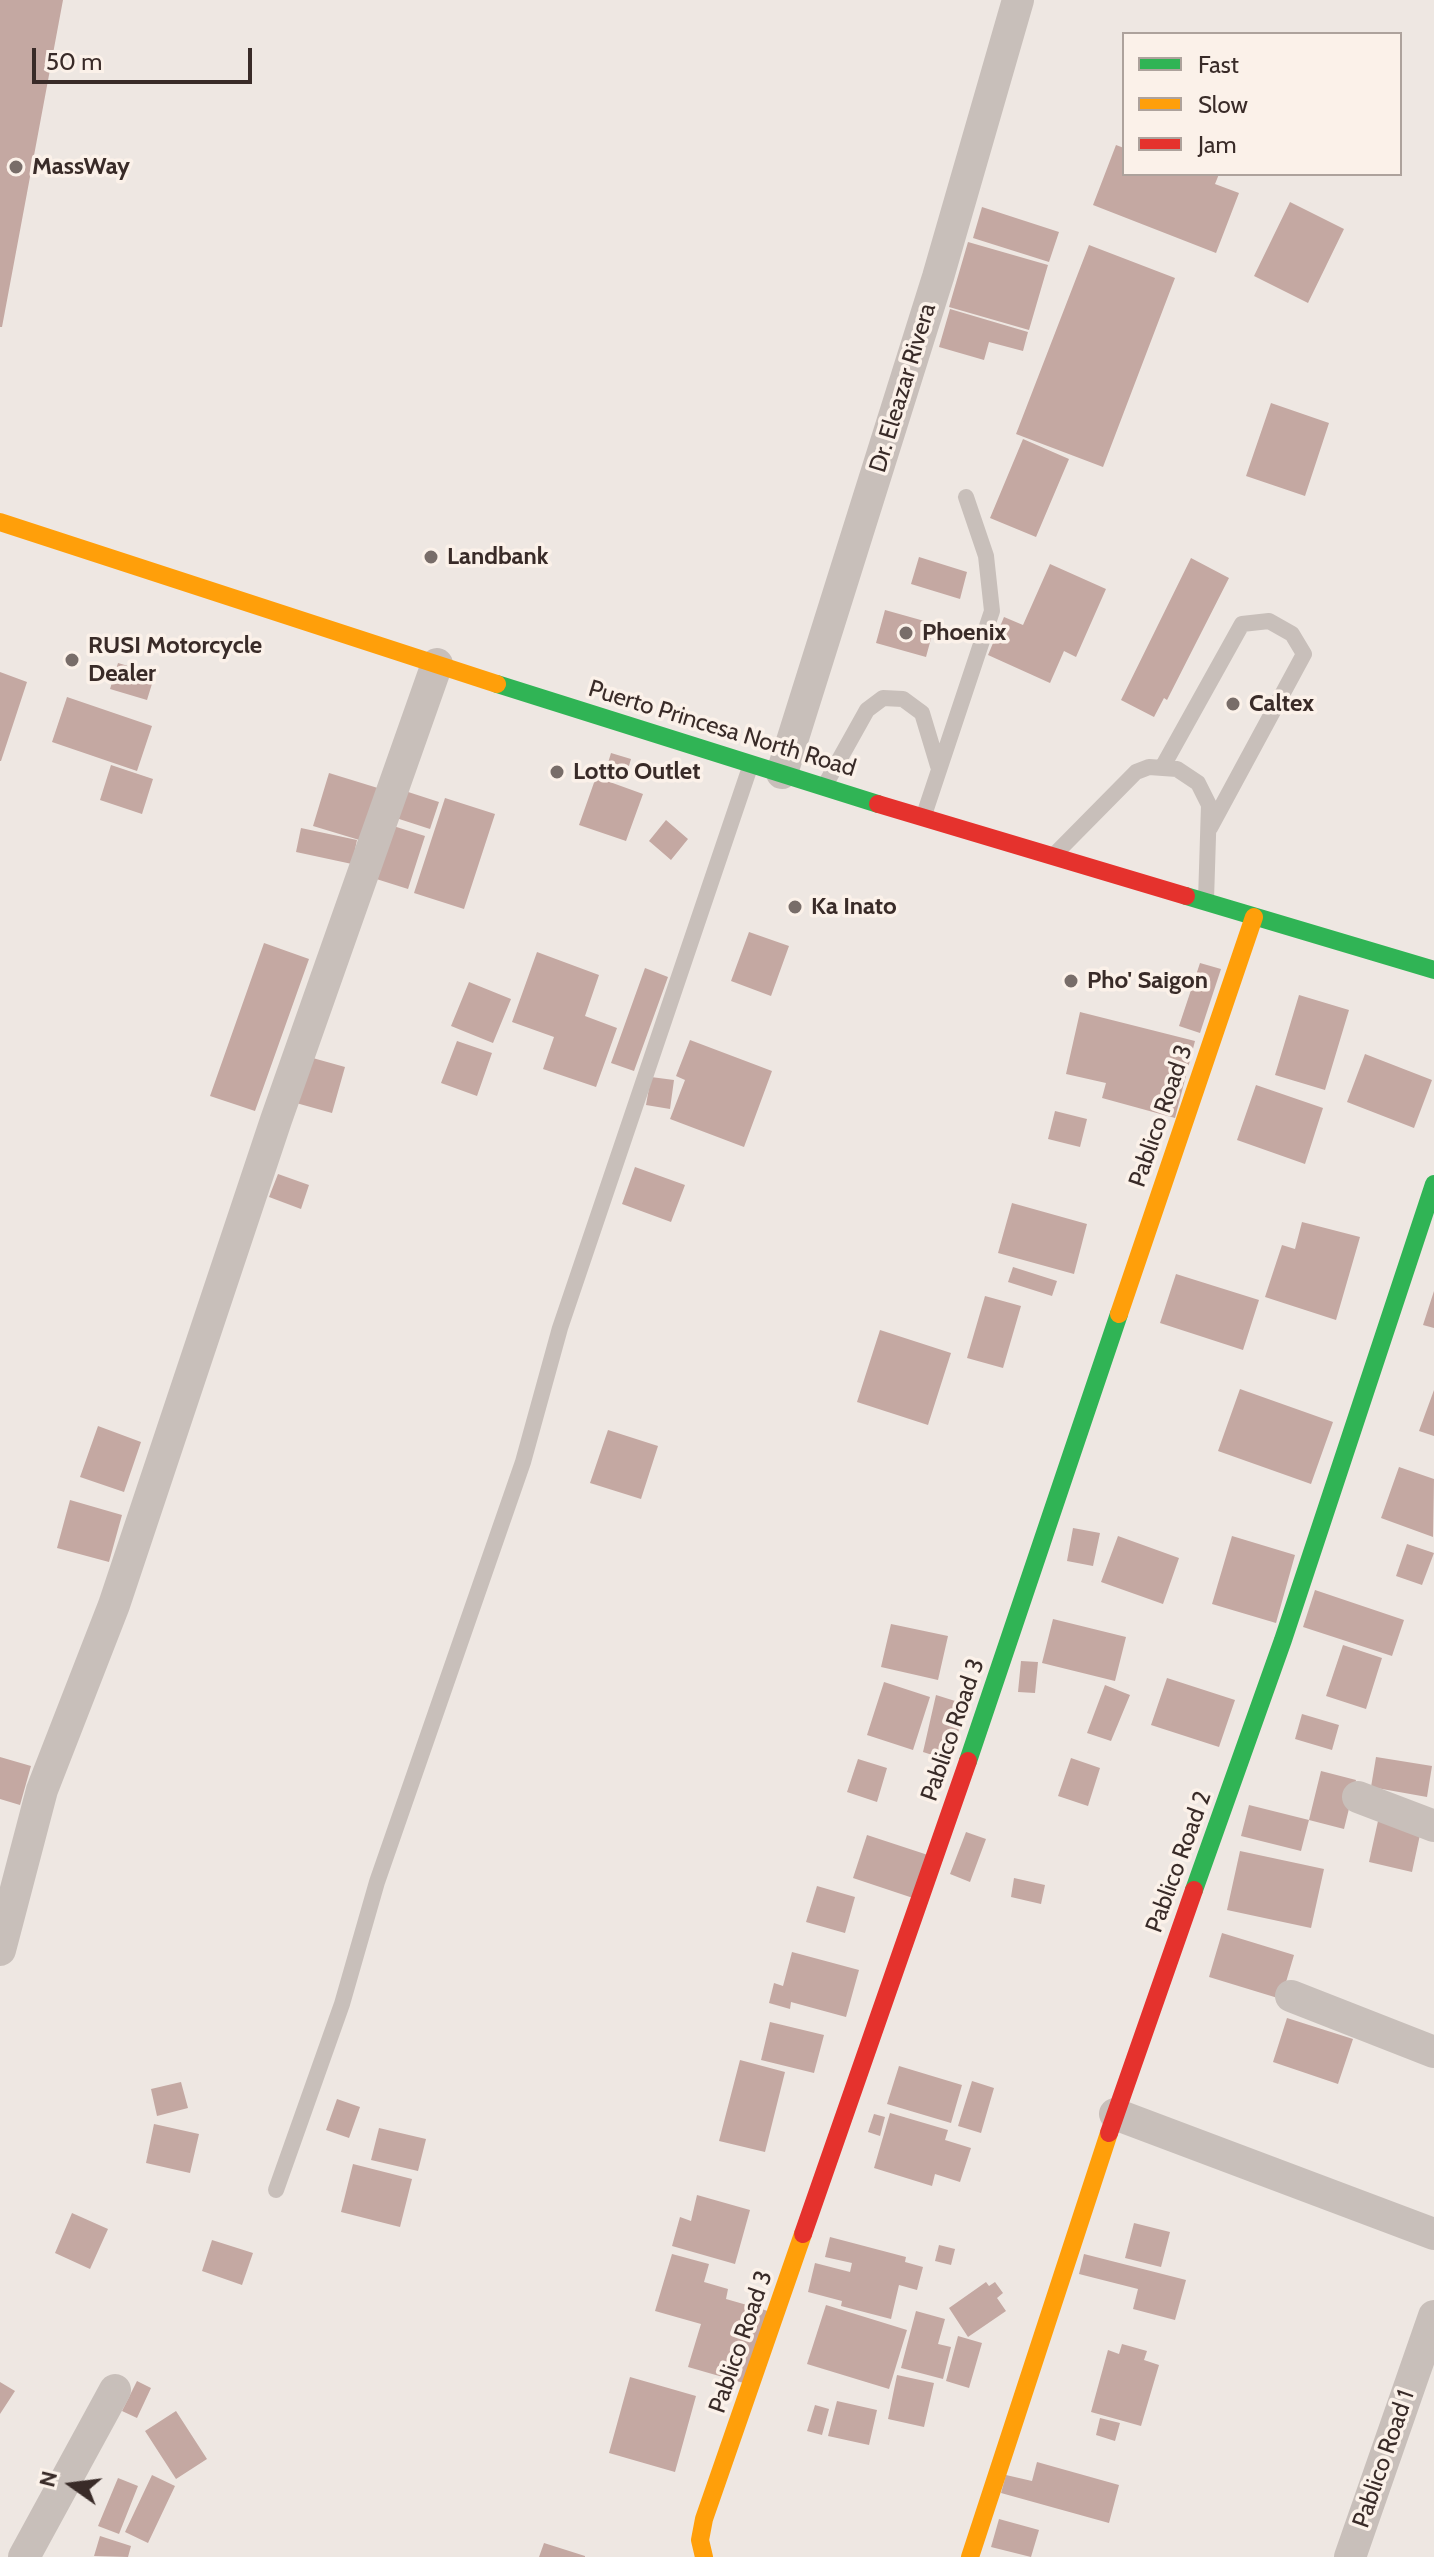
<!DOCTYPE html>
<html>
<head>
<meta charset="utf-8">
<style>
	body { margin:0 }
	#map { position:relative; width:1434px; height:2557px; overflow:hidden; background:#eee7e2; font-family:Cabin,sans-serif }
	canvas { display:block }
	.legend { position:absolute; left:1122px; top:32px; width:280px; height:144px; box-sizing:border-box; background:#fbf1e9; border:2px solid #ada29c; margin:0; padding:10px 14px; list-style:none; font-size:24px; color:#392b28 }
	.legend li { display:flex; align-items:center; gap:16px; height:40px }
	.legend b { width:40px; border:2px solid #ada29c }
	.north { position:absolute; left:32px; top:2445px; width:80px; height:80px; -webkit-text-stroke:6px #fbf1e9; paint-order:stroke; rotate:284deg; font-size:22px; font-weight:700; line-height:32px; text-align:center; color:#392b28 }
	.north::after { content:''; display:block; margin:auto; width:28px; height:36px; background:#392b28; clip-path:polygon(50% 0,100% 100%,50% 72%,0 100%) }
	.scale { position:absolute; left:32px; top:48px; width:220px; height:36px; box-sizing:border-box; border:4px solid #392b28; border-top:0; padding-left:10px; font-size:24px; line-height:28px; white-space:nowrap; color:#392b28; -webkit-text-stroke:6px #fbf1e9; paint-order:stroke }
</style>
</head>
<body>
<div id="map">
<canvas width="1434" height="2557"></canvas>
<ul class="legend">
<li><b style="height:10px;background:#30b455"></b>Fast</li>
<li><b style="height:10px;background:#ff9f0a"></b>Slow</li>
<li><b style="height:10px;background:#e5322d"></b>Jam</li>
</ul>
<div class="north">N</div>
<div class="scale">50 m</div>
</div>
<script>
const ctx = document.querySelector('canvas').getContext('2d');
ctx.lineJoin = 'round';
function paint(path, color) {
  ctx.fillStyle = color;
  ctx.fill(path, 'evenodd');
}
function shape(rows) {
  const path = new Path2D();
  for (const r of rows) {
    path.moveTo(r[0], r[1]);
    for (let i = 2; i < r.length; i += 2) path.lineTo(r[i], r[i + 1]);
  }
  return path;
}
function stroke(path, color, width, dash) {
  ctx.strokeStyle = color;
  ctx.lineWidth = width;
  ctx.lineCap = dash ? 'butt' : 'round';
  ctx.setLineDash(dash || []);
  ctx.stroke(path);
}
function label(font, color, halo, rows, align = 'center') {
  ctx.font = font + ' Cabin,sans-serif';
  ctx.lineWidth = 7;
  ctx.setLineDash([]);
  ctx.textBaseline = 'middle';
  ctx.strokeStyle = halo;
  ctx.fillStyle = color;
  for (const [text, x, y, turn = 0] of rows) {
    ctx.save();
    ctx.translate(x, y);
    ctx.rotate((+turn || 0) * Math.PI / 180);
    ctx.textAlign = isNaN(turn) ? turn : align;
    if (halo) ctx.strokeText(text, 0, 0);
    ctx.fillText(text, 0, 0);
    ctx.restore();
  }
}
const building = shape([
	[0,0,63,0,2,327,0,327],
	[1116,145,1124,148,1124,174,1219,174,1215,184,1239,193,1216,253,1093,205],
	[1290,202,1344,229,1308,303,1254,276],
	[982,207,1059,232,1049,262,973,238],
	[968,242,1048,265,1029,330,949,307],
	[1089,245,1175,278,1103,467,1016,434],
	[950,309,1028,332,1023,351,989,342,984,360,939,347],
	[1271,403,1329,423,1305,496,1246,476],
	[1023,439,1069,459,1036,537,990,518],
	[919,557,967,572,960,599,911,584],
	[1191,558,1229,578,1167,700,1164,698,1154,717,1121,700],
	[1050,564,1106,589,1076,657,1064,651,1050,683,988,655,1004,617,1023,625],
	[885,610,935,624,926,657,876,643],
	[118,663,155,674,147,700,110,689],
	[0,672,27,682,1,761,0,761],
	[67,697,152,726,137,771,52,742],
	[611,753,631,759,625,779,605,773],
	[111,765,153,779,142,814,100,800],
	[329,773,381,789,366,842,313,826],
	[596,777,643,794,626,841,579,825],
	[402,790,439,802,430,829,393,817],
	[445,798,495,814,464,909,414,893],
	[666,820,688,839,671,860,649,841],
	[387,824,425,836,408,889,370,877],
	[301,828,357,840,352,864,296,852],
	[749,932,789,946,771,996,731,981],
	[264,943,309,959,255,1111,210,1096],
	[537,952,599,975,585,1016,617,1028,596,1087,543,1069,554,1037,512,1022],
	[1200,963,1221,969,1200,1033,1179,1026],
	[645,968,668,977,634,1071,611,1063],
	[469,982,511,999,493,1043,451,1026],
	[1299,995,1349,1010,1325,1090,1275,1075],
	[1080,1012,1195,1041,1175,1118,1102,1098,1106,1083,1066,1074],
	[690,1040,772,1071,744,1147,670,1119,685,1080,676,1076],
	[457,1041,492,1053,477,1096,441,1083],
	[1365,1054,1432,1080,1414,1128,1347,1102],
	[302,1055,345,1067,332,1113,289,1101],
	[651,1077,674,1080,670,1109,646,1105],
	[1256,1085,1323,1108,1305,1164,1237,1140],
	[1055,1111,1087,1119,1080,1147,1048,1139],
	[635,1167,685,1185,671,1222,622,1204],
	[278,1174,309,1185,301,1209,269,1197],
	[1012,1203,1087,1224,1074,1274,998,1253],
	[1302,1222,1360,1237,1336,1320,1265,1297,1282,1245,1295,1249],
	[1013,1267,1057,1281,1052,1296,1008,1282],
	[1176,1274,1259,1300,1243,1350,1160,1323],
	[1434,1291,1434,1328,1423,1325],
	[985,1296,1021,1306,1003,1368,967,1358],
	[880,1330,951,1353,928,1425,857,1402],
	[1240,1389,1333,1422,1311,1484,1218,1451],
	[1434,1390,1434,1436,1419,1431],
	[98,1426,141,1442,124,1492,80,1477],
	[608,1430,658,1446,641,1499,590,1483],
	[1399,1467,1434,1479,1433,1537,1381,1518],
	[70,1500,122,1515,109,1562,57,1548],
	[1073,1528,1100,1533,1093,1566,1067,1561],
	[1118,1536,1179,1558,1163,1604,1101,1582],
	[1232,1536,1295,1555,1276,1623,1212,1604],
	[1407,1544,1434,1553,1422,1585,1396,1576],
	[1315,1590,1404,1620,1392,1656,1303,1627],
	[1053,1619,1126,1637,1115,1681,1042,1663],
	[891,1624,948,1636,938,1680,881,1667],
	[1343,1645,1382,1658,1366,1709,1326,1696],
	[1021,1661,1038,1662,1035,1693,1018,1692],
	[1167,1678,1235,1700,1219,1747,1151,1725],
	[884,1682,930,1697,913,1750,867,1735],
	[1105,1685,1130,1695,1111,1741,1087,1733],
	[936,1695,968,1705,948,1760,923,1752],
	[1302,1714,1339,1725,1332,1750,1295,1739],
	[0,1757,31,1766,20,1805,0,1799],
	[1376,1757,1432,1766,1427,1797,1371,1787],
	[1071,1758,1100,1768,1088,1806,1058,1796],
	[858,1759,887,1768,877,1802,847,1792],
	[1321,1771,1356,1780,1344,1829,1309,1820],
	[1249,1805,1309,1820,1301,1851,1241,1836],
	[1378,1821,1421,1830,1412,1872,1369,1862],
	[966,1832,986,1839,970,1882,950,1874],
	[867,1835,931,1856,916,1899,853,1878],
	[1240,1851,1324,1869,1311,1928,1227,1910],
	[1014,1878,1045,1885,1041,1904,1011,1897],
	[817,1886,855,1897,845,1933,806,1922],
	[1222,1933,1294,1955,1281,1999,1209,1977],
	[792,1952,859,1970,846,2017,791,2002,790,2009,769,2003,774,1983,783,1986],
	[1287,2018,1353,2039,1338,2084,1273,2062],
	[770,2022,824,2035,814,2073,761,2060],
	[740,2060,785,2072,765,2152,719,2141],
	[899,2066,962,2085,951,2123,887,2104],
	[972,2081,994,2088,981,2133,958,2126],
	[181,2082,188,2108,157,2116,151,2089],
	[337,2099,360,2107,349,2138,326,2130],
	[890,2113,948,2130,945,2140,971,2148,960,2182,935,2174,932,2186,874,2168],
	[874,2114,885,2117,880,2136,868,2132],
	[154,2124,199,2134,190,2173,146,2163],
	[379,2128,426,2139,418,2171,371,2160],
	[353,2164,412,2179,400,2227,341,2212],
	[697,2195,750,2210,735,2264,672,2246,680,2217,691,2221],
	[72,2213,108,2229,90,2269,55,2253],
	[1134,2223,1170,2232,1161,2267,1125,2258],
	[830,2237,906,2257,905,2262,923,2267,917,2290,899,2285,891,2319,841,2306,842,2301,808,2292,815,2263,850,2272,852,2263,825,2257],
	[212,2240,253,2253,242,2285,202,2271],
	[939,2245,955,2249,951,2265,935,2261],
	[672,2254,709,2264,704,2282,728,2289,726,2299,768,2311,747,2384,688,2367,701,2324,655,2311],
	[1084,2254,1186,2280,1175,2320,1133,2309,1138,2289,1079,2274],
	[986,2282,989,2286,995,2282,1003,2293,997,2298,1006,2311,968,2337,949,2308],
	[826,2305,907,2330,889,2389,807,2364],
	[916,2311,945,2319,938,2344,951,2347,943,2379,901,2368],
	[958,2336,982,2343,969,2388,946,2381],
	[1122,2344,1147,2351,1144,2360,1159,2365,1141,2426,1091,2412,1108,2350,1119,2354],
	[897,2375,934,2383,924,2427,888,2419],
	[630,2377,696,2396,675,2472,609,2453],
	[137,2381,151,2388,137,2418,122,2411],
	[0,2382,15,2391,0,2414],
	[837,2401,877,2410,869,2445,828,2436],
	[815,2405,829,2409,822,2435,807,2431],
	[176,2411,207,2459,176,2479,145,2431],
	[1100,2418,1120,2423,1115,2441,1096,2435],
	[1037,2462,1119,2485,1109,2523,1001,2493,1006,2475,1032,2481],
	[152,2475,175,2486,148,2543,125,2532],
	[118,2478,138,2486,119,2534,98,2526],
	[999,2519,1039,2530,1031,2557,991,2547],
	[100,2536,131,2546,128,2557,94,2556],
	[544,2543,585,2556,585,2557,539,2557]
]);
const lane = shape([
	[1163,766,1242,624,1269,621,1292,634,1304,654,1210,828],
	[824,787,867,710,883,698,903,699,922,713,938,766],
	[924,815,992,611,986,556,966,497],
	[1057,852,1136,772,1149,767,1177,769,1198,783,1209,805,1206,900],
	[276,2190,342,2004,377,1882,523,1462,560,1328,750,767]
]);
const street = shape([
	[782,773,938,277,1018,0],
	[1358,1797,1434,1826],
	[0,1950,42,1790,114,1605,276,1120,437,664],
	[1291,1996,1434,2052],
	[1115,2114,1434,2234],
	[24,2557,115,2390],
	[1350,2557,1434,2316]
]);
const fast = shape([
	[497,684,878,804],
	[1186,896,1434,970],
	[968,1761,1119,1314],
	[1194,1890,1283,1640,1434,1184]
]);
const slow = shape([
	[0,522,497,684],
	[1119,1314,1254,917],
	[704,2557,700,2540,704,2519,803,2234],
	[970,2557,1109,2133]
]);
const jam = shape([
	[878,804,1186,896],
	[1109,2133,1194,1890],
	[803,2234,968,1761]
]);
const markers = [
	[16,167,8,"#786d69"],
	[431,557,8,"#786d69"],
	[906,633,8,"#786d69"],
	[72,660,8,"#786d69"],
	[1233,704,8,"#786d69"],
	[557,772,8,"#786d69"],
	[795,907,8,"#786d69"],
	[1071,981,8,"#786d69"]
];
const poiNames = [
	["MassWay",32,167],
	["Landbank",447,557],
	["Phoenix",922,633],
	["RUSI Motorcycle",88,646],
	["Dealer",88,674],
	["Caltex",1249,704],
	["Lotto Outlet",573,772],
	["Ka Inato",811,907],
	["Pho' Saigon",1087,981]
];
const streetNames = [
	["Dr. Eleazar Rivera",903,388,-73],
	["Puerto Princesa North Road",722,729,17],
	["Pablico Road 3",1161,1116,-71],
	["Pablico Road 3",953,1730,-71],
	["Pablico Road 2",1179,1862,-70],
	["Pablico Road 3",741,2342,-71],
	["Pablico Road 1",1384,2459,-71]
];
paint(building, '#c4a8a2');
stroke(lane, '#c8bfba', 16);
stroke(street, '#c8bfba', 32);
stroke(fast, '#30b455', 18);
stroke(slow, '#ff9f0a', 18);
stroke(jam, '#e5322d', 18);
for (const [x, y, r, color] of markers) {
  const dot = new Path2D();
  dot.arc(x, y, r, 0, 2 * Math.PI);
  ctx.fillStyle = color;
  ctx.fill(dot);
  stroke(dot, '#fbf1e9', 3);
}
label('bold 24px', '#392b28', '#fbf1e9', poiNames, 'left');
label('24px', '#392b28', '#fbf1e9', streetNames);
</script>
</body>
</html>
